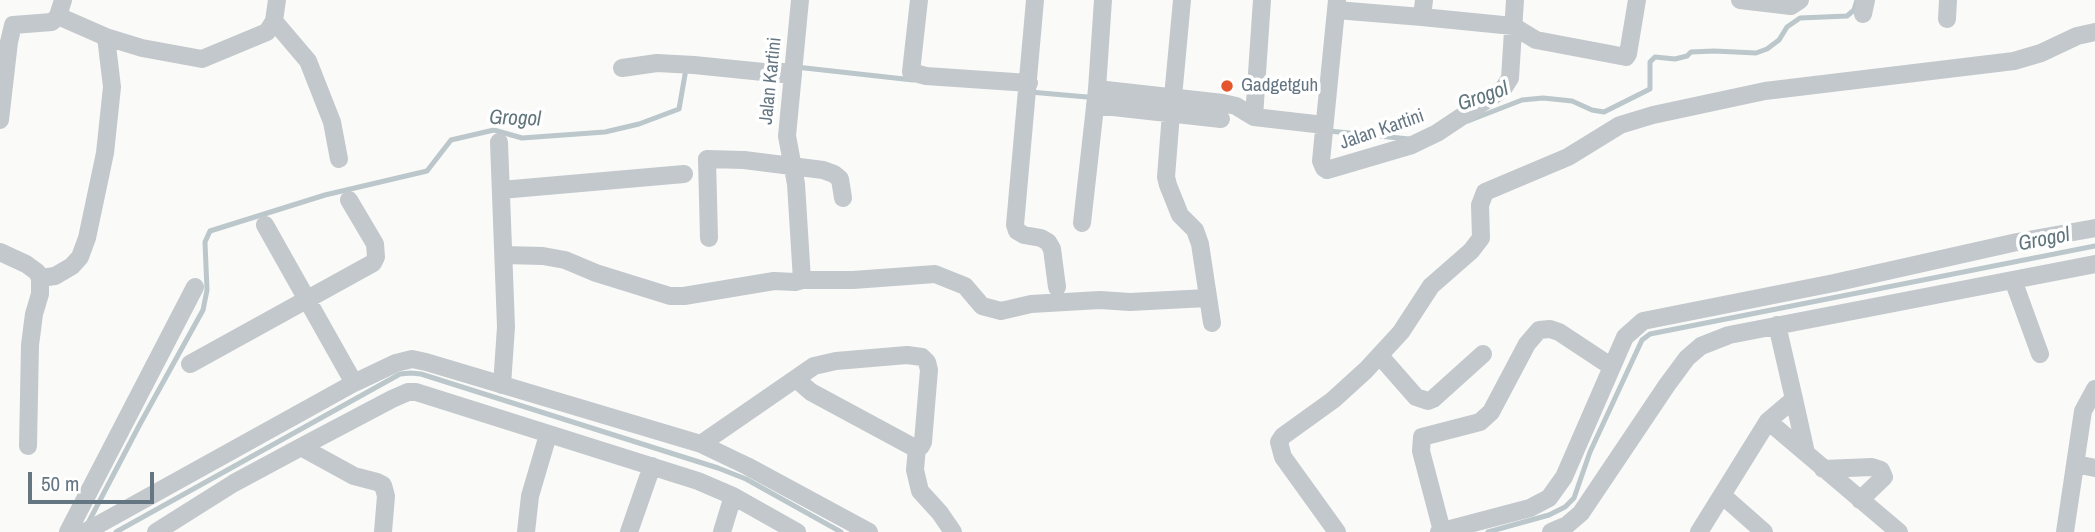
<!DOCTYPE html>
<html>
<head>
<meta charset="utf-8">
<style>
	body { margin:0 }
	#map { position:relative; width:2095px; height:532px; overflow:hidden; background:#fafaf8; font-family:"Archivo Narrow",sans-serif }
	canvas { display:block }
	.scale { position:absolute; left:28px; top:472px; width:126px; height:32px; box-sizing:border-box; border:4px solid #657683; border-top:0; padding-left:9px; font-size:21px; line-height:24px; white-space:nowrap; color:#657683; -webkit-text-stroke:5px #fff; paint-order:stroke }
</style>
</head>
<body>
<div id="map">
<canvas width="2095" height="532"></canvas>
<div class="scale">50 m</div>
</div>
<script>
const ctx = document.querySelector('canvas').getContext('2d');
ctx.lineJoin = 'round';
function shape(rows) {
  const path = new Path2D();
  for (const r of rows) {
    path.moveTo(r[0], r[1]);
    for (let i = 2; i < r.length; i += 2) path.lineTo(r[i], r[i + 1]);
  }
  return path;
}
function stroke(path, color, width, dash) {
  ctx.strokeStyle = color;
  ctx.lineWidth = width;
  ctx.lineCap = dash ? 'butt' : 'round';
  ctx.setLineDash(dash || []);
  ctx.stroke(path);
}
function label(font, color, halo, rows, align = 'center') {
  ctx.font = font + ' "Archivo Narrow",sans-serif';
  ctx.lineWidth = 7;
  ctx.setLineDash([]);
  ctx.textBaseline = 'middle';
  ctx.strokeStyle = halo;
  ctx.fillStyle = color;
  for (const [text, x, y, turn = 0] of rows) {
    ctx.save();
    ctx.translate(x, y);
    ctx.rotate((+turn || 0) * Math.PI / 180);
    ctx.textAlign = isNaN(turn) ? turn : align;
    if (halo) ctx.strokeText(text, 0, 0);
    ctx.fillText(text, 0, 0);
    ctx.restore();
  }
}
const stream = shape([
	[769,64,913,80],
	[1030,92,1087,97],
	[1468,121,1522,100,1543,98,1572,101,1592,110,1604,112,1650,89,1650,62,1655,57,1675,59,1687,56,1691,52,1714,51,1756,53,1767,49,1779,40,1787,27,1800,18,1847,16,1854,10,1857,0],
	[1329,131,1409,139],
	[87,525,140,424,203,310,207,290,205,242,210,231,325,195,427,171,451,140,494,130,522,138,605,132,639,124,679,109,686,69],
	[116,532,400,374,411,373,421,374,718,468,746,479,841,532],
	[1488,532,1549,515,1565,507,1574,498,1590,452,1642,340,1650,334,2095,246]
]);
const street = shape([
	[919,0,911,72,926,76,1029,83],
	[1035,0,1015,225,1017,231,1024,235,1041,238,1048,242,1052,249,1057,287],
	[1337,0,1321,161,1324,168,1327,170,1412,145,1437,133,1503,89,1510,78,1515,0],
	[1424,0,1422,17,1513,26,1536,40,1626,57,1628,54,1637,0],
	[1740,0,1791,6,1800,0],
	[1336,10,1422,17],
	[1863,14,1866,0],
	[58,16,106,37,142,48,202,59,267,32,274,21,277,0],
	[1947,19,1948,0],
	[274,21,308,61,332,122,339,159],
	[622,68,657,63,694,65,793,75],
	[1097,89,1223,103,1236,106,1254,117,1324,125],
	[1173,97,1182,0],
	[1095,105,1221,119],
	[1171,113,1166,177,1168,185,1180,215,1195,230,1200,244,1212,323],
	[1254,117,1262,0],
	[0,120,9,42,13,25,52,22,58,16,63,0],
	[499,142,506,327,502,385],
	[501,190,684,174],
	[1082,223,1097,89,1103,0],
	[265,225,354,383],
	[709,238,707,159,744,160,823,170,834,174,840,179,843,198],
	[0,252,26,264,37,272,40,278,40,294,34,314,30,345,28,446],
	[504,255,543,256,565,260,596,273,670,296,684,296,774,281,795,282,802,280,796,184,787,136,800,0],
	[40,278,55,276,72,266,80,257,87,238,105,153,112,87,106,37],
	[802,280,853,280,935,274,965,286,982,306,1001,311,1031,304,1100,300,1130,302,1207,298],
	[2013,280,2040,354],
	[1380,356,1416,397,1428,401,1433,399,1483,354],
	[190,364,373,263,376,257,375,244,349,200],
	[1794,399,1806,453],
	[1768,421,1899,532],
	[701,444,814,366,836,361,907,355,922,357,927,362,929,370,923,442,921,446,913,447,811,392,796,379],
	[301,447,354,476,377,482,383,485,386,496,383,532],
	[917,447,915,470,920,491,940,513,953,532],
	[2076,464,2095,468],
	[1823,469,1872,467,1881,470,1884,477,1860,500],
	[1722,495,1764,532],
	[1442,531,1421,451,1422,437,1480,422,1491,412,1527,344,1539,330,1550,329,1559,332,1612,367],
	[68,532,195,287],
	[85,532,354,383,396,363,412,359,426,362,701,444,747,466,869,532],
	[156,532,234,483,301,447,392,399,408,392,416,392,698,481,733,496,797,532],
	[526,532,530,496,548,435],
	[629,532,652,466],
	[722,532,733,496],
	[1337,532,1283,457,1279,442,1283,436,1333,400,1366,370,1401,332,1431,286,1471,251,1481,238,1480,205,1485,192,1568,157,1620,125,1653,115,1765,91,2014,61,2041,53,2077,36,2095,32],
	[1439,532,1530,508,1549,498,1564,477,1625,337,1643,321,1834,283,2017,242,2095,228],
	[1551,532,1567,525,1581,513,1667,385,1687,358,1701,346,1729,335,2095,264],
	[1699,532,1768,421,1794,399,1777,325],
	[2065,532,2083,411,2095,389]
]);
const markers = [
	[1227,86,7,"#e4572e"]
];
const streetNames = [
	["Jalan Kartini",771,81,-84],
	["Jalan Kartini",1382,130,-19]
];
const poiNames = [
	["Gadgetguh",1241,86]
];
const waterNames = [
	["Grogol",1483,97,-19],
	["Grogol",515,119,2],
	["Grogol",2044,240,-11]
];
stroke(stream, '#bbc7cb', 5);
stroke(street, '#c3c8cc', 18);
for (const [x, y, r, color] of markers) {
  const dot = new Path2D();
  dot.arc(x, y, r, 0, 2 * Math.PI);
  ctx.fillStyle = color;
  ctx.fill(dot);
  stroke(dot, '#fff', 2.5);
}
label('19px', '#657683', '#fff', streetNames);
label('19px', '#657683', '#fff', poiNames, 'left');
label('italic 21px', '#60757c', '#fff', waterNames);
</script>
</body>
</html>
